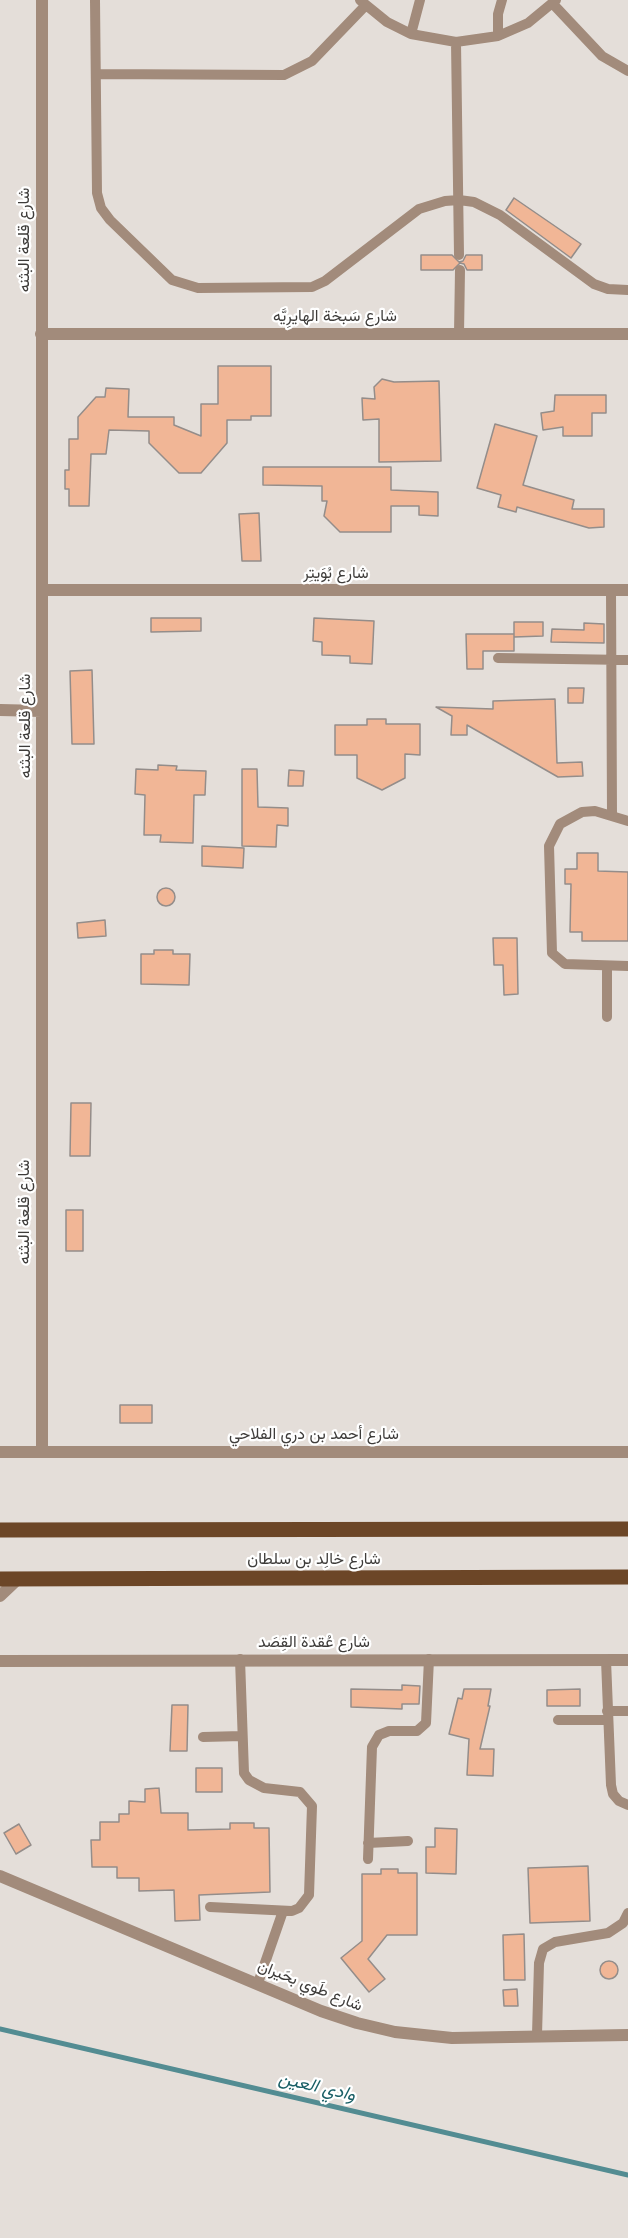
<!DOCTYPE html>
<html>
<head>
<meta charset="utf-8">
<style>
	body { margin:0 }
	canvas { display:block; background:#e4ded9 }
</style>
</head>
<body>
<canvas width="628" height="2238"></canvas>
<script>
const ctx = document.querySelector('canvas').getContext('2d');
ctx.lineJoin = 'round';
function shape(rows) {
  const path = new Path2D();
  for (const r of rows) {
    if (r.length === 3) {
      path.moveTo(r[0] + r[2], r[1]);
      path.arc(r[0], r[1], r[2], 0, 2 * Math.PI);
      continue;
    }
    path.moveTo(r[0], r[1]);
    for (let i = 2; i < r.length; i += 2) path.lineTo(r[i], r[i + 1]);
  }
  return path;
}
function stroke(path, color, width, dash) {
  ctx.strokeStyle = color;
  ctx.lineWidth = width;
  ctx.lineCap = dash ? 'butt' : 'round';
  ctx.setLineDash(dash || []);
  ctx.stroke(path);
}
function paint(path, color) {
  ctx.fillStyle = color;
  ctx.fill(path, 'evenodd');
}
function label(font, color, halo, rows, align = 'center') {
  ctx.font = font + ' Helvetica,Vazirmatn,sans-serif';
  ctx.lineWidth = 4.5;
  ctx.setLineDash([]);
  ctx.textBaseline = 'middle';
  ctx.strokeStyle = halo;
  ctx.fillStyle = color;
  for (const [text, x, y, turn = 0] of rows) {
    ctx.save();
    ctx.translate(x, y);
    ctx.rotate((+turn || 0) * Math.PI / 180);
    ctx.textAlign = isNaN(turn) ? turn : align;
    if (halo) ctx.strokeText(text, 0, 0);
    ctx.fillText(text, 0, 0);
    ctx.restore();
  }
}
const stream = shape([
	[0,2029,628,2175]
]);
const building = shape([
	[514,198,581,244,571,258,506,210,514,198],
	[421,255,452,255,459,262,463,261,466,255,482,255,482,270,467,270,464,264,460,263,453,270,421,270,421,255],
	[218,366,271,366,271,416,251,416,251,420,227,420,227,443,201,473,179,473,149,443,149,431,109,430,106,454,91,454,89,506,69,506,69,489,65,489,65,470,69,470,69,439,78,439,78,417,96,397,105,397,106,388,129,389,128,417,174,417,174,425,201,436,201,404,218,404,218,366],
	[382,379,394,382,439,381,441,461,379,462,379,419,363,420,362,398,375,399,374,387,382,379],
	[555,395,606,395,606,413,592,413,592,436,563,436,563,427,543,430,541,413,554,411,555,395],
	[495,424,537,436,523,485,574,500,572,509,604,509,604,527,589,528,517,507,516,512,498,507,501,495,477,488,495,424],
	[263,467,391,467,391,490,438,492,438,516,419,515,419,506,391,506,391,532,340,532,324,516,327,501,322,501,322,486,263,485,263,467],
	[259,513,261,561,242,561,239,514,259,513],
	[151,618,201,618,201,631,151,632,151,618],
	[314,618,374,621,372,664,350,663,350,656,322,655,322,642,313,641,314,618],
	[514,622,543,622,543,636,514,637,514,622],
	[584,623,604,624,604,643,551,642,552,629,584,630,584,623],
	[466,634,514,634,514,651,483,651,483,669,467,669,466,634],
	[92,670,94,744,72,744,70,671,92,670],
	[568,688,584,688,583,703,568,703,568,688],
	[555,699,557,763,582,762,583,776,558,777,467,725,467,735,451,735,452,716,436,707,493,709,493,701,555,699],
	[367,719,386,719,386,724,420,724,420,755,405,754,405,778,382,790,357,778,357,755,335,755,335,725,367,725,367,719],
	[158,765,177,766,176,770,206,771,205,795,194,795,193,843,160,842,161,835,144,835,145,795,135,794,136,769,158,770,158,765],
	[242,769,257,769,258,807,288,808,288,826,277,825,276,847,242,846,242,769],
	[289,770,304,771,303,786,288,786,289,770],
	[202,846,244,848,243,868,202,866,202,846],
	[577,853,598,853,598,871,628,872,628,941,582,941,582,932,570,932,571,884,565,884,565,869,577,869,577,853],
	[166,897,9],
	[105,920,106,936,78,938,77,923,105,920],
	[493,938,517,938,518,994,504,995,503,965,494,965,493,938],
	[154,950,173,950,173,954,190,954,189,985,141,984,141,954,154,954,154,950],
	[71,1103,91,1103,90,1156,70,1156,71,1103],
	[66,1210,83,1210,83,1251,66,1251,66,1210],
	[120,1405,152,1405,152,1423,120,1423,120,1405],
	[402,1685,420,1686,419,1704,402,1704,402,1709,351,1707,351,1689,402,1690,402,1685],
	[464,1689,491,1689,488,1706,490,1706,480,1749,494,1749,493,1776,467,1775,469,1739,449,1734,458,1698,462,1699,464,1689],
	[580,1689,580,1706,547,1706,547,1690,580,1689],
	[172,1705,188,1705,187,1751,170,1751,172,1705],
	[196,1768,222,1768,222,1792,196,1792,196,1768],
	[159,1788,161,1813,188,1813,188,1830,230,1829,230,1823,254,1823,254,1828,269,1828,270,1892,199,1895,200,1920,175,1921,174,1890,139,1891,139,1878,117,1878,117,1867,92,1867,91,1840,100,1840,100,1822,119,1822,119,1814,129,1814,129,1801,145,1802,145,1789,159,1788],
	[19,1824,31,1845,16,1854,4,1833,19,1824],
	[435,1828,457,1829,456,1874,426,1873,426,1847,435,1847,435,1828],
	[588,1866,590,1921,530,1923,528,1868,588,1866],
	[381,1869,398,1869,398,1873,417,1873,417,1935,387,1935,368,1959,385,1979,369,1992,341,1958,362,1941,362,1874,381,1874,381,1869],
	[524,1934,525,1980,504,1980,503,1935,524,1934],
	[609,1970,9],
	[517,1989,518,2006,504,2006,503,1990,517,1989]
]);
const lane = shape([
	[95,0,97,193,101,208,110,220,172,280,198,288,312,287,325,281,419,209,445,201,459,200,474,202,500,215,594,284,608,289,628,290],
	[360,0,387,22,411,34,456,42,498,36,528,23,556,0],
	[553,4,602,56,628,71],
	[411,34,420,0],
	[498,36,498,14,502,0],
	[456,42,459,255],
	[96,74,284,75,312,61,366,5],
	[459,334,460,270],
	[611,590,612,816],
	[498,658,628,660],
	[628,821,595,811,582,812,560,824,549,846,552,953,565,964,628,966],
	[607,966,607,1017],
	[606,1660,611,1785,613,1794,619,1801,628,1805],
	[607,1711,628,1711],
	[558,1720,607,1720],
	[203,1737,242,1736],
	[368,1843,408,1841],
	[368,1859,372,1747,379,1735,389,1731,417,1731,426,1723,429,1659],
	[210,1907,292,1911,299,1908,309,1895,312,1806,300,1792,264,1788,249,1780,244,1773,240,1659],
	[258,1983,283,1911],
	[537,2035,539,1963,543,1949,555,1942,608,1933,623,1923,628,1913]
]);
const street = shape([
	[41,334,628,334],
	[44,590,628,590],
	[0,710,42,711],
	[0,1452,628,1452],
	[42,1452,42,0],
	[0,1596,18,1579],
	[0,1661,628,1660],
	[0,1876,321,2011,357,2023,395,2032,452,2038,628,2035]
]);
const primary = shape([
	[0,1530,628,1529],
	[0,1579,628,1577]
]);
const streetNames = [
	["شارع قلعة البثنه",25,240,-90],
	["شارع سَبخة الهايرِيَّه",335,317],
	["شارع بُوَيتِر",336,574],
	["شارع قلعة البثنه",26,726,-90],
	["شارع قلعة البثنه",25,1212,-90],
	["شارع أحمد بن دري الفلاحي",314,1435],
	["شارع خالِد بن سلطان",314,1560],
	["شارع عُقدة القِصَد",314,1643],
	["شارع طَوي بحَيران",310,1986,22]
];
const waterNames = [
	["وادي العين",317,2087,13]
];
stroke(stream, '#538c92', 5);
paint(building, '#f1b696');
stroke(building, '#948d8a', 1.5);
stroke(lane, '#a28b7b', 10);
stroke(street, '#a28b7b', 12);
stroke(primary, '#6c4627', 15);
label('16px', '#3e3c3a', '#fff', streetNames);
label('italic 18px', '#1b6067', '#fff', waterNames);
</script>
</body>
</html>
